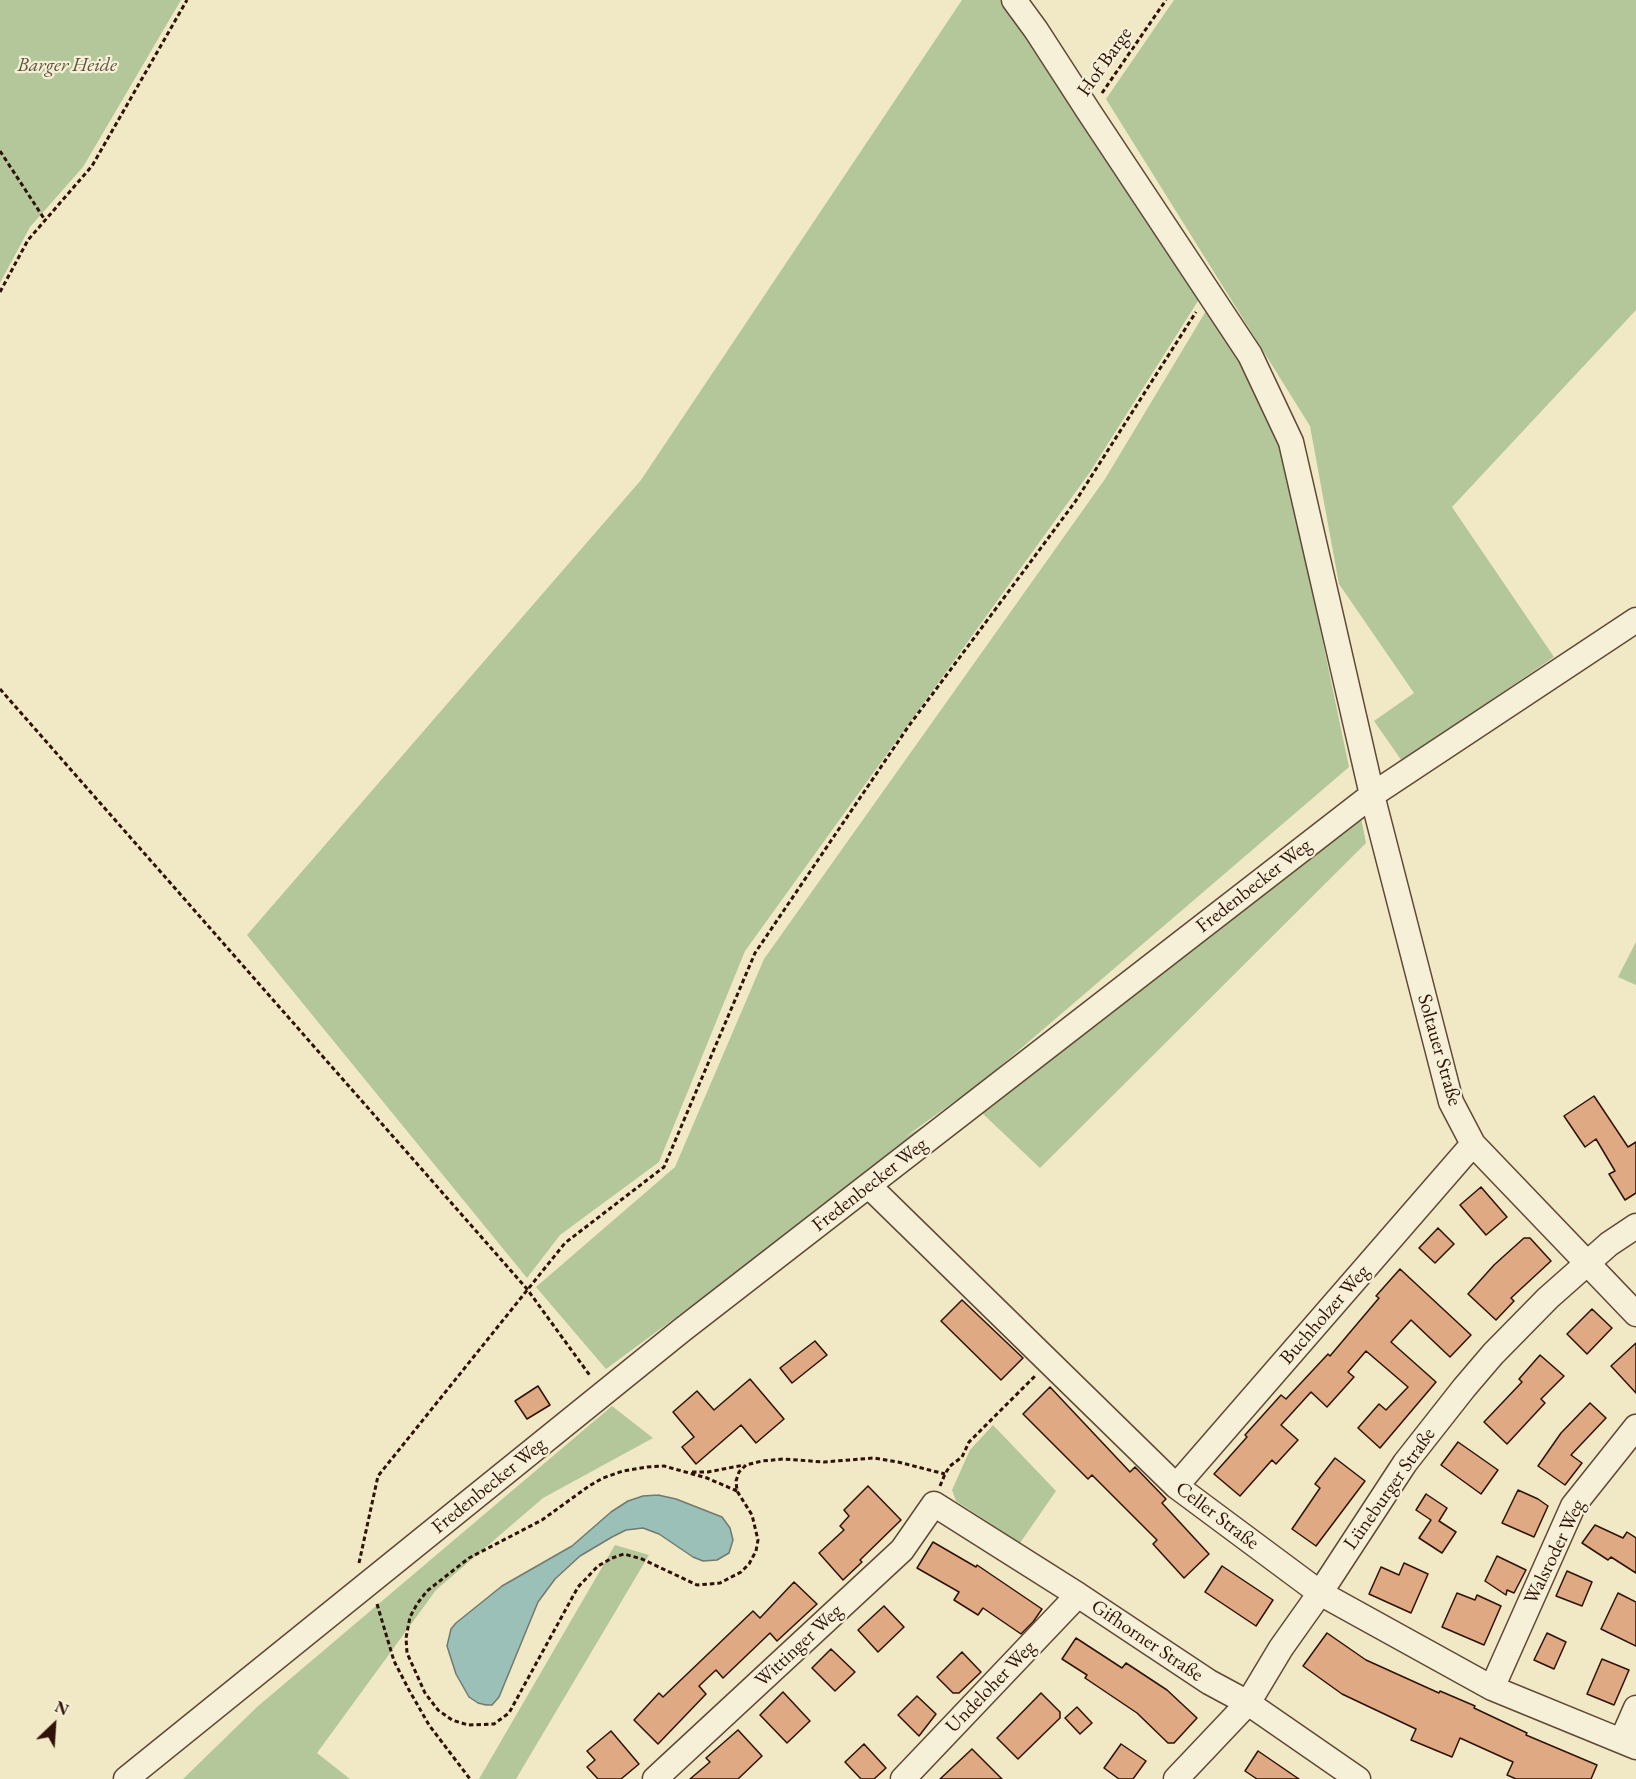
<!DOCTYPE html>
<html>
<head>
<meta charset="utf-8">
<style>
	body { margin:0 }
	#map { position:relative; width:1636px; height:1779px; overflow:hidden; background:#f1e8c5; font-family:"EB Garamond",serif }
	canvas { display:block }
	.north { position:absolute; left:24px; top:1695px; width:60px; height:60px; -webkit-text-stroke:4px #f6f0d9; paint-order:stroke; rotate:25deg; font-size:16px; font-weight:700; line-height:24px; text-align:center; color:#2f1205 }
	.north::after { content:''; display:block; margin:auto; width:21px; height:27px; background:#2f1205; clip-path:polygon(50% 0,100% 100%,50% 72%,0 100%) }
</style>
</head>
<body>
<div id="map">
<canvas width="1636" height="1779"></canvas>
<div class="north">N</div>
</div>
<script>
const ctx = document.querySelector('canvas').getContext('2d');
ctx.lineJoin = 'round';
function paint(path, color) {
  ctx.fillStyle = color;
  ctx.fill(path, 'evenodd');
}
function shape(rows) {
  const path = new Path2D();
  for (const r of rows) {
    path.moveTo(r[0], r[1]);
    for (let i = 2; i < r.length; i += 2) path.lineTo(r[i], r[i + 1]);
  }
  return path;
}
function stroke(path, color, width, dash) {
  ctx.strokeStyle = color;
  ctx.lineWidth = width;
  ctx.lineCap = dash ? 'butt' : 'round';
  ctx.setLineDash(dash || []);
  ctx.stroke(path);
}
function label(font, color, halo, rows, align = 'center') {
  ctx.font = font + ' "EB Garamond",serif';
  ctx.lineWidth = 4.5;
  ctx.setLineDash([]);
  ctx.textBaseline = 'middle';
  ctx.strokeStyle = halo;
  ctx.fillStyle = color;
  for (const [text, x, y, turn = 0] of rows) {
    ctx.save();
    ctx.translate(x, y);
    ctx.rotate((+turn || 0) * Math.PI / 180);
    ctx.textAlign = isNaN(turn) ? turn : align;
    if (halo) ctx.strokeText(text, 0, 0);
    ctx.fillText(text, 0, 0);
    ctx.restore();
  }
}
const green = shape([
	[0,0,181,0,83,167,30,227,0,283],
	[962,0,1000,0,1203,293,1090,472,745,951,659,1162,560,1235,527,1278,247,935,641,480],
	[1174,0,1636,0,1636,310,1452,507,1554,657,1402,761,1374,721,1414,693,1339,584,1310,426,1106,99],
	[1209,306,1256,383,1283,452,1349,767,983,1081,905,1137,984,1090,606,1369,536,1287,675,1167,764,959,1105,479],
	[1361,818,1366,843,1040,1168,981,1112],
	[1636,942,1636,985,1618,977],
	[612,1406,653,1438,543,1498,436,1590,317,1753,350,1779,183,1779,257,1707],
	[993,1425,1056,1491,1020,1543,956,1501,952,1490,970,1450],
	[615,1545,649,1555,516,1779,479,1779]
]);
const water = shape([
	[658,1495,676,1499,722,1517,730,1528,733,1540,729,1553,717,1560,703,1561,693,1557,659,1534,643,1528,626,1530,612,1537,580,1556,555,1579,538,1602,499,1697,492,1705,486,1705,478,1703,469,1697,456,1674,447,1646,451,1629,456,1623,502,1586,572,1546,611,1512,628,1501,643,1496,658,1495]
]);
const building = shape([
	[1594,1096,1628,1147,1636,1142,1636,1193,1625,1200,1609,1174,1615,1171,1596,1139,1585,1147,1564,1116,1594,1096],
	[1481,1187,1507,1217,1486,1235,1460,1205,1481,1187],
	[1438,1228,1454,1244,1435,1263,1419,1248,1438,1228],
	[1524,1238,1530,1238,1551,1261,1511,1298,1514,1301,1496,1320,1468,1294,1494,1265,1524,1238],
	[1400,1269,1471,1335,1450,1357,1411,1320,1391,1342,1436,1382,1380,1448,1358,1428,1379,1404,1386,1410,1408,1387,1366,1351,1348,1372,1354,1377,1327,1407,1311,1392,1281,1425,1298,1440,1276,1464,1272,1460,1240,1496,1214,1474,1247,1437,1245,1435,1281,1395,1286,1399,1328,1354,1330,1356,1379,1298,1376,1296,1400,1269],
	[962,1300,1023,1358,1001,1380,941,1321,962,1300],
	[1592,1309,1612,1328,1587,1354,1567,1334,1592,1309],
	[815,1341,827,1355,792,1383,780,1368,815,1341],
	[1636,1343,1636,1393,1611,1366,1636,1343],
	[1540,1355,1564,1376,1541,1399,1545,1403,1507,1444,1484,1422,1522,1382,1519,1379,1540,1355],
	[750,1379,784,1419,756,1443,741,1425,696,1464,682,1447,694,1437,673,1412,697,1391,714,1410,750,1379],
	[538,1386,550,1405,527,1419,515,1401,538,1386],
	[1050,1387,1130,1472,1135,1467,1166,1499,1162,1503,1209,1554,1184,1578,1153,1544,1157,1540,1092,1475,1088,1479,1023,1414,1050,1387],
	[1590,1403,1606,1418,1571,1455,1582,1463,1565,1485,1538,1466,1561,1433,1590,1403],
	[1458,1442,1498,1470,1481,1494,1441,1465,1458,1442],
	[1335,1458,1365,1481,1316,1546,1292,1529,1320,1488,1315,1484,1335,1458],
	[868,1486,901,1520,860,1560,862,1562,843,1580,819,1553,844,1530,840,1526,849,1516,844,1510,868,1486],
	[1518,1490,1538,1499,1548,1506,1534,1537,1502,1523,1518,1490],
	[1426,1494,1447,1508,1439,1521,1456,1532,1442,1553,1419,1538,1431,1520,1416,1510,1426,1494],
	[1595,1525,1623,1538,1627,1532,1636,1538,1636,1573,1611,1557,1608,1560,1582,1543,1595,1525],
	[933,1542,976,1567,977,1565,1042,1609,1033,1622,1021,1634,983,1608,978,1615,954,1600,959,1592,917,1568,933,1542],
	[1497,1556,1526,1570,1514,1593,1507,1590,1506,1595,1485,1581,1497,1556],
	[1404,1563,1428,1574,1411,1613,1369,1594,1381,1567,1399,1575,1404,1563],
	[1222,1566,1273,1600,1256,1626,1205,1592,1222,1566],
	[1567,1571,1592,1582,1582,1606,1556,1596,1567,1571],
	[794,1582,817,1604,777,1641,770,1633,723,1678,716,1670,699,1686,706,1694,658,1744,634,1720,659,1693,663,1697,753,1611,760,1618,794,1582],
	[1457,1593,1475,1600,1477,1595,1501,1606,1484,1645,1442,1627,1457,1593],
	[1618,1593,1636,1602,1636,1646,1601,1629,1618,1593],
	[884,1606,904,1627,878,1652,858,1630,884,1606],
	[1327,1633,1366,1660,1439,1693,1440,1691,1475,1706,1474,1708,1527,1733,1526,1735,1597,1765,1591,1779,1516,1779,1507,1775,1513,1762,1460,1738,1452,1757,1411,1740,1416,1729,1342,1694,1303,1666,1327,1633],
	[1547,1633,1566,1642,1554,1669,1534,1660,1547,1633],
	[1076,1638,1122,1668,1126,1663,1167,1690,1197,1718,1174,1743,1168,1743,1137,1713,1085,1678,1087,1675,1062,1659,1076,1638],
	[831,1649,855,1672,835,1691,812,1668,831,1649],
	[962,1652,981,1672,959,1693,953,1693,937,1677,962,1652],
	[1602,1659,1629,1670,1614,1705,1587,1694,1602,1659],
	[783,1692,810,1721,787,1743,760,1715,783,1692],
	[1041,1693,1060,1712,1060,1718,1018,1759,997,1738,1041,1693],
	[917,1696,936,1714,919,1736,898,1715,917,1696],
	[1077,1707,1092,1723,1080,1734,1065,1718,1077,1707],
	[738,1730,762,1756,738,1779,690,1779,710,1762,706,1758,738,1730],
	[611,1731,639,1764,621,1779,598,1779,587,1767,595,1760,587,1751,611,1731],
	[864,1744,886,1768,874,1779,861,1779,845,1762,864,1744],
	[1121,1744,1146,1761,1133,1779,1119,1779,1104,1768,1121,1744],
	[972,1749,1002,1779,940,1779,972,1749],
	[1258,1751,1299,1779,1257,1779,1245,1771,1258,1751]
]);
const path = shape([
	[1102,93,1166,0],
	[0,151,45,220],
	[0,292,28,240,92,166,187,0],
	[0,689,527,1289,591,1377],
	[692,1472,708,1472,744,1465],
	[940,1486,945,1474,950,1466,962,1457,969,1442,1035,1376],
	[737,1491,707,1478,664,1466,647,1467,623,1471,603,1478,589,1486,542,1520,469,1558,427,1591,417,1604,410,1617,406,1638,407,1653,425,1693,438,1710,452,1720,468,1725,494,1724,509,1713,578,1587,598,1566,612,1558,624,1554,642,1559,697,1585,720,1583,741,1572,749,1564,756,1551,758,1540,752,1515,737,1491,736,1481,739,1472,746,1465,762,1461,783,1459,824,1462,874,1458,898,1462,945,1474],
	[359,1563,378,1476,565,1243,664,1167,755,953,908,727,1075,502,1196,312],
	[377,1604,394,1661,409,1690,429,1725,470,1779]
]);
const minor = shape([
	[1014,0,1036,30,1089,112,1250,355,1291,442,1372,795,1451,1102,1473,1144,1636,1314],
	[869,1186,1176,1486,1320,1593,1492,1688,1636,1747],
	[1176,1486,1473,1144],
	[1492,1688,1573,1506,1636,1427],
	[1622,1740,1636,1708],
	[126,1779,682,1330,1372,795,1636,620],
	[655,1779,902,1550,934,1504,1078,1595,1209,1682,1248,1703,1358,1779],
	[903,1779,1078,1595],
	[1176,1779,1248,1703,1281,1648,1320,1593,1405,1463,1464,1388,1493,1354,1548,1298,1609,1244,1636,1226]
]);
const streetNames = [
	["Hof Barge",1105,62,-55],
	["Fredenbecker Weg",1254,886,-38],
	["Soltauer Straße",1439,1050,74],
	["Fredenbecker Weg",870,1185,-38],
	["Buchholzer Weg",1325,1315,-49],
	["Fredenbecker Weg",489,1486,-39],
	["Lüneburger Straße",1390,1489,-55],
	["Celler Straße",1217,1516,37],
	["Walsroder Weg",1555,1552,-64],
	["Gifhorner Straße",1147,1641,34],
	["Wittinger Weg",799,1646,-43],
	["Undeloher Weg",991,1687,-46]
];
const parkNames = [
	["Barger Heide",67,66]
];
paint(green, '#b3c79a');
paint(water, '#9bc0b7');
stroke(water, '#707a70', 1.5);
paint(building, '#dea983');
stroke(building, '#2f1205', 1.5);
stroke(minor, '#604835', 27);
stroke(path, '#2f1205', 3, [4.5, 3]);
stroke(minor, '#f6f0d9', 24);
label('20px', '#2f1205', '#f6f0d9', streetNames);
label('italic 20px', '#5d5139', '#f6f0d9', parkNames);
</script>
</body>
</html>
